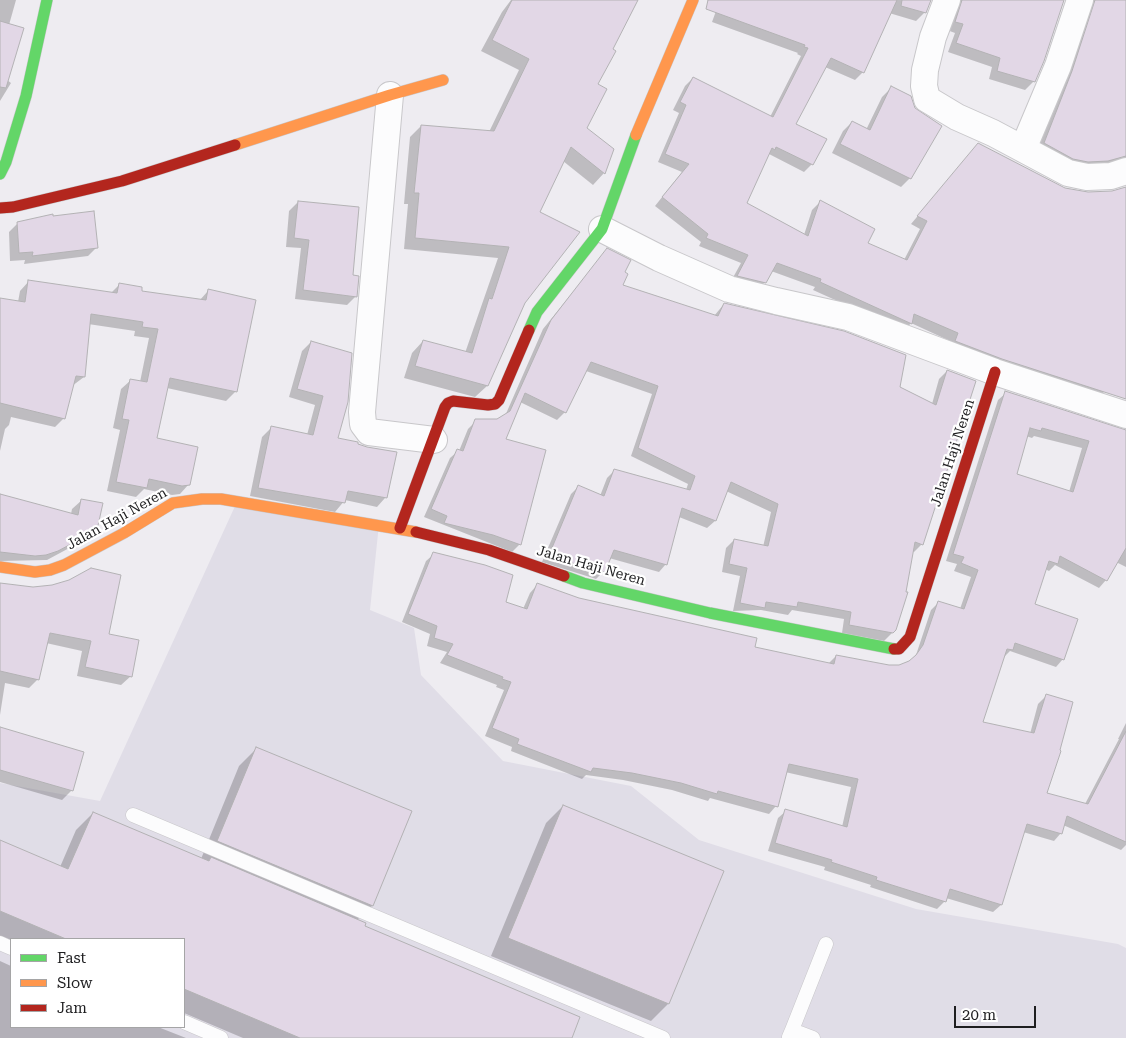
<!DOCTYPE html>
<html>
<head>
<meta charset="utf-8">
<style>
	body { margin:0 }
	#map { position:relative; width:1126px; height:1038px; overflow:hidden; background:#eeecf1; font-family:"Roboto Serif",serif }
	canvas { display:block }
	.legend { position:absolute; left:10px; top:938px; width:175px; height:90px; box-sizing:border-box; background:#fff; border:1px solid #a5a5a6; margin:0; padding:6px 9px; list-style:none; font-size:15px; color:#1e1e20 }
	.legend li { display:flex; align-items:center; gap:10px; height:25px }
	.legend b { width:25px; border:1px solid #a5a5a6 }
	.scale { position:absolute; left:954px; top:1006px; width:82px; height:22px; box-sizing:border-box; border:2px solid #1e1e20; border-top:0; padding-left:6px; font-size:15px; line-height:18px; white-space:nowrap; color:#1e1e20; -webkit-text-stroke:4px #fff; paint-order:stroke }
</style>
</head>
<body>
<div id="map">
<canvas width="1126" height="1038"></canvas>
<ul class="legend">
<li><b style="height:6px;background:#63d668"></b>Fast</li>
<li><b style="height:6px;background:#ff974d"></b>Slow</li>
<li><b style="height:6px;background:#b3261e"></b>Jam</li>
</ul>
<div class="scale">20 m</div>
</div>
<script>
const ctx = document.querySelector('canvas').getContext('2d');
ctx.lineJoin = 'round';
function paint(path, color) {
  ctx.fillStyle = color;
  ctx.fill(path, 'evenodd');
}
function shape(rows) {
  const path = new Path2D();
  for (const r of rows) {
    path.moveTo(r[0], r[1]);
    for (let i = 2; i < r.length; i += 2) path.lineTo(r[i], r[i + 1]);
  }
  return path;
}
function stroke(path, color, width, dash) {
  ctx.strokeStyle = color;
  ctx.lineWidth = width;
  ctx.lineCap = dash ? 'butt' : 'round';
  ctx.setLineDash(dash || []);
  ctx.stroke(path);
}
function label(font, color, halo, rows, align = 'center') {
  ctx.font = font + ' "Roboto Serif",serif';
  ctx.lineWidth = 4.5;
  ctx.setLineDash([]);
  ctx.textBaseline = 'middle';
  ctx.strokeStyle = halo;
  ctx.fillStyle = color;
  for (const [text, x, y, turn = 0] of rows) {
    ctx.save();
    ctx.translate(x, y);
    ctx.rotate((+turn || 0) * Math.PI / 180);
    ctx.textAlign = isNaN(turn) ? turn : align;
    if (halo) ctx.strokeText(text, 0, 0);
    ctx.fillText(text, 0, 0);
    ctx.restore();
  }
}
const built = shape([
	[236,504,379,524,370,610,414,628,421,675,503,761,631,786,699,840,916,909,1118,944,1126,948,1126,1038,0,1038,0,783,100,801],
	[11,939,184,939,184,1027,11,1027]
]);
const shadow = shape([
	[0,0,16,0,9,25,7,80,11,83,0,101],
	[511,0,637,0,611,50,597,85,586,128,613,150,604,173,593,185,563,161,538,213,523,302,487,386,475,397,404,378,412,353,423,341,465,353,498,258,404,249,408,204,404,204,410,137,421,126,489,132,519,70,481,51,502,12],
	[720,0,794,0,863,72,855,80,825,67,794,125,812,164,804,172,769,154,745,203,804,235,812,210,820,202,866,244,904,260,920,229,911,224,978,144,1064,189,1087,193,1112,192,1126,188,1126,377,1104,392,1096,399,948,349,950,341,911,323,904,331,813,290,815,287,771,271,765,282,757,290,730,283,741,263,699,246,701,242,655,206,682,172,658,162,679,113,673,110,685,86,693,78,770,117,801,56,797,54,798,53,712,22],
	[871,0,930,0,925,12,916,21,869,7],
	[951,0,1063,0,1034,81,1025,90,989,79,992,67,948,52,955,33,947,30],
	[1091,0,1126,1,1126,166,1099,168,1037,151,1065,80],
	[891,88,910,178,901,187,832,153,843,131,852,122,866,130,882,97],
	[298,202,352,276,356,296,347,305,295,299,301,248,286,247,289,211],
	[52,218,97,247,88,256,24,264,25,260,10,261,9,232,18,223],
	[607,250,623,273,621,285,714,316,724,304,932,404,939,379,947,371,922,544,914,552,912,551,892,633,884,641,842,633,844,619,792,610,788,615,761,610,733,611,740,576,722,572,726,548,734,540,763,547,771,512,726,491,715,521,707,528,679,517,666,564,659,572,609,558,604,571,596,579,542,562,571,494,578,487,600,496,607,478,615,470,686,490,688,484,631,456,652,394,586,371,565,412,557,420,520,402,504,440,520,544,512,552,424,517,450,458,458,451,459,451,468,429,476,421,498,421,505,416,543,329],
	[29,281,111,293,119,285,140,292,199,301,208,291,236,391,226,401,167,388,155,439,189,484,180,494,172,495,144,489,136,497,107,491,120,430,113,428,121,389,131,380,140,382,149,338,134,336,135,331,88,324,84,377,72,386,64,418,55,427,11,417,9,425,5,429,0,451,0,300,18,302,20,291],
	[311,342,336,439,385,498,377,507,345,500,335,512,250,496,262,437,271,428,307,435,315,405,289,397,302,351],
	[1006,393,1126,431,1126,567,1116,562,1106,580,1099,588,1055,565,1049,571,1045,569,1033,605,1063,659,1056,667,1010,651,1004,657,981,722,1030,734,1038,704,1046,696,1045,793,1085,804,1119,739,1118,739,1126,723,1126,845,1121,850,1063,825,1061,833,1054,841,1023,832,1001,905,993,912,946,898,945,901,937,909,870,887,871,885,824,870,825,867,768,851,778,818,786,811,842,827,851,787,785,772,776,806,769,814,710,798,708,801,672,790,623,780,586,775,582,779,511,751,512,747,485,736,504,690,496,687,497,685,440,663,447,652,427,646,430,634,402,622,426,561,434,554,505,602,523,609,530,593,537,585,579,599,753,648,828,664,836,656,886,666,900,666,909,662,916,655,931,610,938,603,960,609,971,577,954,571,957,564,946,561,998,400],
	[1026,436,1032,438,1034,436,1082,448,1069,492,1016,475],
	[0,495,71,514,72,509,82,500,96,529,86,539,47,560,0,561],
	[0,584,107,635,131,676,121,685,77,676,82,651,46,643,38,679,29,688,5,683,0,715],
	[0,728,72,790,62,800,0,782],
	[256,749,411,812,372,906,357,920,363,927,570,1038,243,1038,184,1013,184,939,11,940,0,936,0,841,60,867,76,830,93,813,201,859,239,766],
	[563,806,668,1004,651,1021,491,956,546,823],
	[0,961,11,966,11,1027,158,1027,186,1038,0,1038]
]);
const building = shape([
	[512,0,638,0,613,49,616,51,598,84,607,89,587,128,614,149,605,174,571,147,540,212,580,232,525,303,488,386,415,366,423,340,472,353,489,298,492,299,509,247,415,238,419,193,414,193,421,125,494,131,529,59,492,40,512,0],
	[708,0,897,0,864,73,831,58,796,124,827,139,813,165,776,147,775,150,772,148,747,203,808,236,820,200,875,229,868,243,907,260,927,221,917,216,978,143,1065,188,1088,192,1112,191,1126,187,1126,399,1002,359,955,341,958,333,914,314,912,324,820,282,821,279,777,263,766,283,737,276,748,255,706,238,708,234,662,197,689,164,665,154,686,105,680,102,693,77,773,117,808,48,804,47,805,45,706,9,708,0],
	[902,0,931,0,926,13,901,6,902,0],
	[962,0,1064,0,1044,61,1035,82,997,71,1000,58,956,43,963,24,955,22,962,0],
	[1095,0,1126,0,1126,156,1108,161,1088,162,1073,159,1044,143,1072,71,1095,0],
	[0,21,24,28,6,88,0,87,0,21],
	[891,86,911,96,915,108,942,126,911,179,840,144,852,121,870,130,891,86],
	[298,201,359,207,353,275,359,276,357,297,303,290,309,240,294,238,298,201],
	[94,211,98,248,32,256,33,252,19,253,17,222,53,214,53,216,94,211],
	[607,248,631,260,625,272,628,274,623,285,718,316,724,303,844,331,906,355,900,387,936,405,947,370,976,381,923,545,915,542,906,592,908,592,896,630,893,633,849,625,851,612,798,602,797,607,766,602,765,608,740,603,747,568,729,564,734,539,768,546,778,504,731,482,716,521,682,508,667,565,614,550,605,572,587,568,549,555,578,485,604,496,614,469,690,490,695,476,638,448,658,386,591,362,566,413,525,393,506,439,546,450,521,545,493,535,444,523,447,516,431,509,457,449,463,451,475,419,497,419,510,411,551,320,607,248],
	[28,280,117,293,119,283,142,287,142,291,206,300,208,289,256,300,237,392,170,378,157,438,198,447,190,485,182,486,149,479,147,488,116,482,129,420,122,419,130,379,147,382,158,329,142,327,143,322,91,314,85,377,76,376,65,419,0,403,0,298,25,302,28,280],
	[311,341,352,353,348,402,338,438,358,442,358,444,367,447,397,452,387,498,348,491,345,503,258,488,271,426,313,435,323,396,297,389,311,341],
	[1005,391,1126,430,1126,548,1107,581,1060,556,1058,564,1049,561,1035,604,1078,619,1064,660,1015,643,1013,650,1007,649,983,722,1034,733,1046,694,1073,702,1060,750,1061,751,1047,793,1088,804,1126,731,1126,842,1067,816,1062,834,1027,824,1002,905,950,889,946,902,876,880,877,877,831,862,832,860,775,843,785,809,847,827,858,779,789,764,778,807,718,791,717,794,681,783,632,773,593,768,591,772,517,744,519,739,492,728,511,682,502,679,503,677,447,655,453,644,434,638,437,626,408,614,433,552,485,565,513,575,506,602,527,609,537,583,579,598,757,638,755,647,834,664,836,655,889,665,899,665,909,661,916,655,923,645,938,601,964,609,978,570,961,563,964,557,953,554,1005,391],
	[1030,428,1041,431,1042,428,1089,441,1073,492,1017,474,1030,428],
	[0,494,78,515,81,499,103,503,97,530,58,551,46,555,35,556,0,552,0,494],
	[91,568,121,575,109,634,139,640,132,677,85,667,91,641,50,633,39,680,0,671,0,583,33,587,52,585,69,580,91,568],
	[0,727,84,752,73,791,0,770,0,727],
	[256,747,412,811,373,906,217,841,256,747],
	[563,805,724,871,669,1004,508,938,563,805],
	[93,812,209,861,211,857,366,923,365,926,580,1017,572,1038,300,1038,184,989,184,939,66,939,0,911,0,840,68,869,93,812]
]);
const lane = shape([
	[133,815,663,1038],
	[0,943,11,948],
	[184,1022,221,1038],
	[792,1030,826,944],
	[789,1037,792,1030,813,1038]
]);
const street = shape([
	[947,0,933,37,925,70,924,86,927,99,957,117,993,133,1068,173,1087,177,1111,176,1126,171],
	[390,95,362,412,363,424,369,432,434,440],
	[1023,149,1058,66,1080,0],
	[602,229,659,258,729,289,776,301,848,317,995,372,1126,415]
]);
const fast = shape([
	[0,174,6,162,26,96,47,0],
	[529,330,537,312,602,229,636,135],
	[564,576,583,583,710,613,894,649]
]);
const slow = shape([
	[636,135,693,0],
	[235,145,390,95,443,80],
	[0,567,35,572,50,570,64,565,124,533,173,503,202,499,221,499,416,532]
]);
const jam = shape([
	[0,208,13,207,122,181,235,145],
	[400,528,445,407,448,403,453,401,488,405,495,404,499,400,529,330],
	[416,532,489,550,564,576],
	[894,649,899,649,910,637,995,372]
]);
const streetNames = [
	["Jalan Haji Neren",953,453,-72],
	["Jalan Haji Neren",117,519,-29],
	["Jalan Haji Neren",591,566,16]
];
paint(built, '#e0dde7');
paint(shadow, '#0003');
paint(building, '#e2d7e6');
stroke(building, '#b3b2b4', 1);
stroke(lane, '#c8c7ca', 15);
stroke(street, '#c8c7ca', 28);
stroke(fast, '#c8c7ca', 12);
stroke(slow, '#c8c7ca', 12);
stroke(jam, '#c8c7ca', 12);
stroke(lane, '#fcfcfd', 14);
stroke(street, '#fcfcfd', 26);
stroke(fast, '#63d668', 11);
stroke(slow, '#ff974d', 11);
stroke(jam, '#b3261e', 11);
label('14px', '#1e1e20', '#fff', streetNames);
</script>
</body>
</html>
